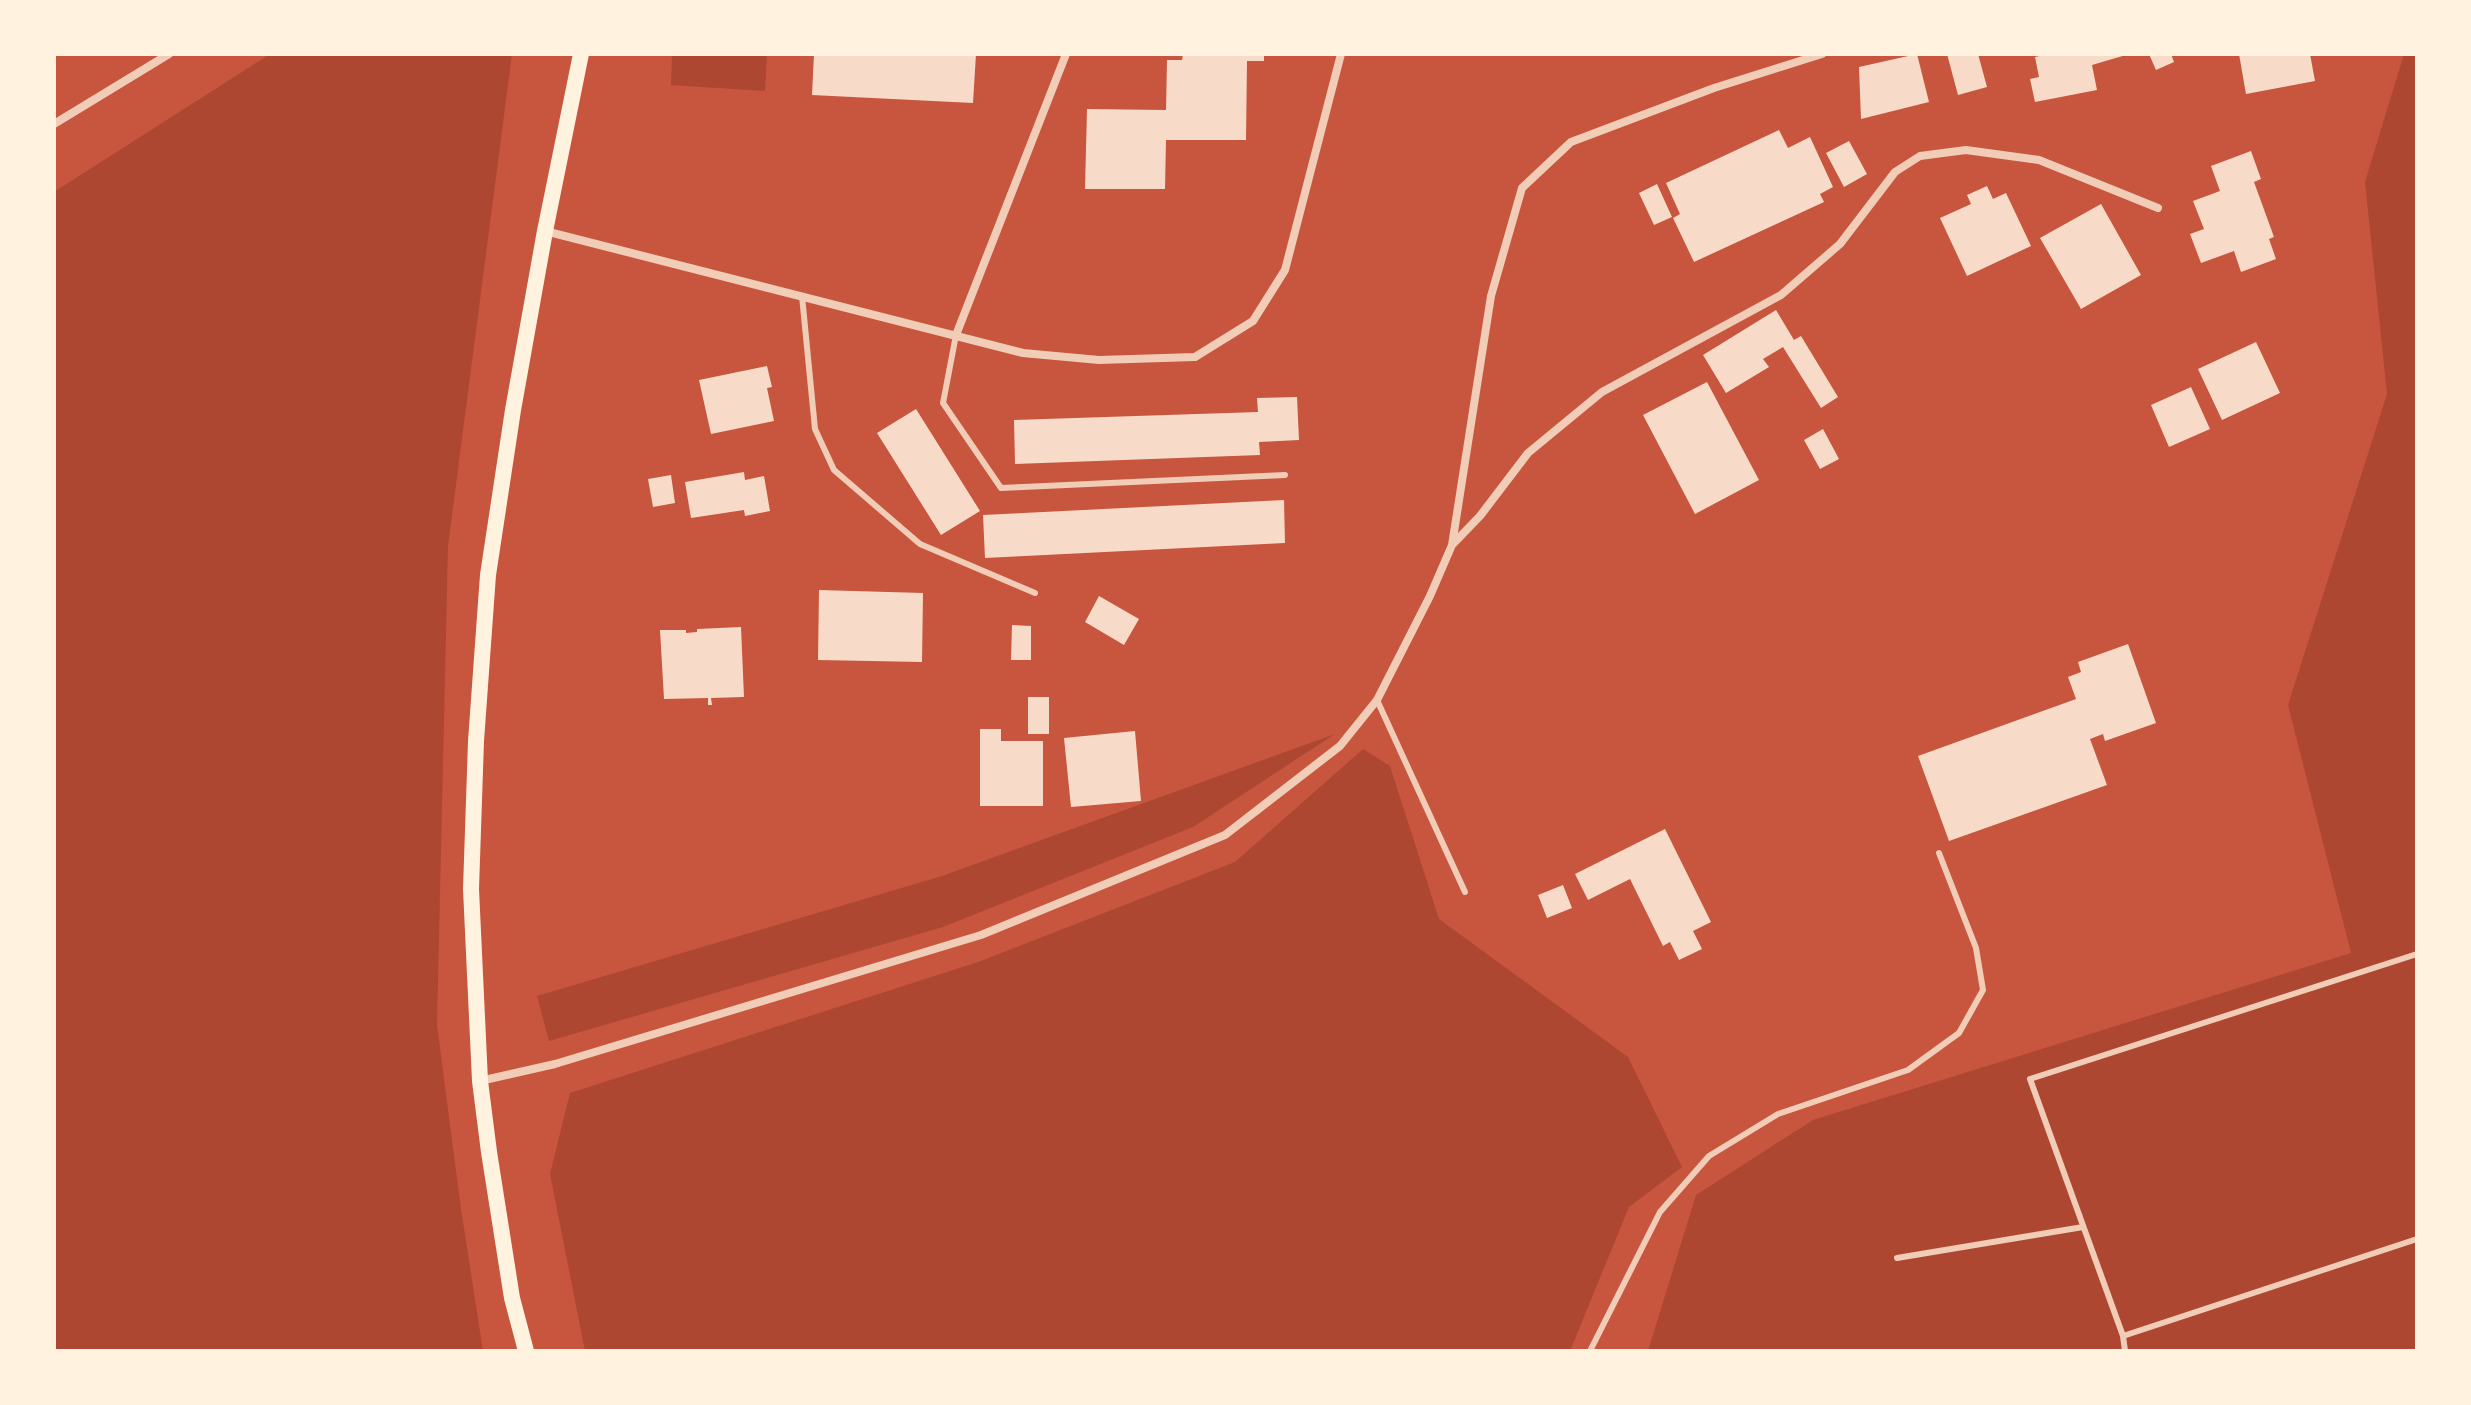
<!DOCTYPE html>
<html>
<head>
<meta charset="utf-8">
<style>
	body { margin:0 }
	#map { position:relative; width:2471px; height:1405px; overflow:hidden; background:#c8553d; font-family:Quicksand,sans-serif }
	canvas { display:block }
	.frame { position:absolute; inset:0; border:56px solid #fff3e0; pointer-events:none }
</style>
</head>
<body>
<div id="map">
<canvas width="2471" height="1405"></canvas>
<div class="frame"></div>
</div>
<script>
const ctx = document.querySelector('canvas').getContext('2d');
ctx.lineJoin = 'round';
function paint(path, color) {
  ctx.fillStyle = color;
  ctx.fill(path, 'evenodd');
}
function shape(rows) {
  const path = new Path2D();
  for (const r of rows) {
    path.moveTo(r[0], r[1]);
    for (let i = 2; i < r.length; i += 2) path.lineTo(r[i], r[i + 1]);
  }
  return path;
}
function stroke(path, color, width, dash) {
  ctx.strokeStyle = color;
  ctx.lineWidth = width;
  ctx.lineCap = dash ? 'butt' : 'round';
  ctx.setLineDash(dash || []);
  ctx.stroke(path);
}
const green = shape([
	[270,54,512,54,448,546,437,1025,461,1209,483,1351,54,1351,54,192],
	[672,54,767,54,765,91,671,85],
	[2404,54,2417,54,2417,1351,1648,1351,1696,1195,1813,1120,2351,953,2288,705,2387,394,2365,182],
	[1335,734,1193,827,943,927,549,1041,537,996,942,876],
	[1363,749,1390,766,1439,919,1628,1057,1682,1167,1629,1207,1570,1351,585,1351,550,1174,570,1093,978,962,1235,862]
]);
const building = shape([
	[814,54,976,54,973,103,812,95],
	[1183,54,1264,54,1264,61,1247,61,1246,140,1166,140,1165,189,1085,189,1087,109,1166,110,1167,60,1182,60],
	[1917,54,1929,102,1861,119,1859,67],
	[1947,54,1978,54,1987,87,1958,95],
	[2049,54,2126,54,2126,55,2092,65,2097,90,2035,102,2030,79,2039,77,2035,57],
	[2149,54,2171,54,2174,62,2156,70],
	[2239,54,2310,54,2315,81,2246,94],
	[1779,130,1788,148,1810,137,1833,187,1820,194,1824,202,1694,262,1673,218,1680,214,1666,183],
	[1849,141,1867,174,1844,187,1826,153],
	[2251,151,2261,179,2254,182,2274,237,2269,239,2276,259,2241,272,2234,251,2201,263,2190,234,2204,229,2193,201,2220,191,2211,166],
	[1657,184,1672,217,1654,225,1639,193],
	[1987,186,1993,199,2006,193,2031,246,1967,276,1940,218,1971,204,1967,195],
	[2101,204,2141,275,2081,309,2040,238],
	[1776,310,1794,340,1801,336,1838,397,1821,408,1783,347,1763,359,1769,367,1726,393,1703,355],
	[2256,342,2280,393,2222,420,2198,369],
	[767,366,772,387,767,388,774,421,711,434,699,380],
	[1707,382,1759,480,1695,514,1643,415],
	[2191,387,2210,429,2169,447,2151,405],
	[1297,397,1299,440,1259,442,1260,455,1015,464,1014,420,1258,412,1257,398],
	[916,409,980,511,941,535,877,433],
	[1823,429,1839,459,1820,469,1804,440],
	[744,472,745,480,764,476,770,511,745,516,744,510,691,518,685,482],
	[671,475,675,503,653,507,648,479],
	[1284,500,1285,543,985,558,983,515],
	[819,590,923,593,922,662,818,660],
	[1099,596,1139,619,1124,645,1085,622],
	[1012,625,1031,626,1031,660,1011,660],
	[741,627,744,697,711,698,712,705,708,705,708,698,664,699,660,630,686,630,686,633,697,632,697,629],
	[2128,644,2156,723,2105,741,2103,734,2090,739,2107,785,1949,841,1918,756,2076,699,2068,677,2081,672,2078,662],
	[1028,697,1049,697,1049,734,1028,734],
	[980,729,1001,729,1001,741,1043,741,1043,806,980,806],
	[1135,731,1141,801,1071,807,1064,738],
	[1665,829,1711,922,1693,931,1702,949,1679,960,1670,942,1663,946,1630,879,1588,900,1575,874],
	[1563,885,1572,908,1547,918,1538,895]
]);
const service = shape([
	[802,296,815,429,834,470,920,544,1035,593],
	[956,335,943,403,1001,488,1285,475],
	[1377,700,1465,892],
	[1897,1258,2083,1227],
	[2123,1336,2417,1239],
	[1590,1351,1660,1212,1709,1156,1778,1114,1908,1070,1959,1033,1983,990,1976,948,1939,853],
	[2125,1351,2123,1336,2030,1079,2417,954]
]);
const minor = shape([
	[54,124,169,54],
	[545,231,1023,353,1099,360,1195,357,1253,321,1285,270,1341,54],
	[956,335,1066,54],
	[1453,544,1480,516,1528,453,1602,392,1781,295,1840,244,1895,172,1920,156,1966,150,2039,160,2158,208],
	[480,1081,555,1064,981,935,1225,835,1340,746,1377,700,1430,596,1452,545,1491,296,1522,188,1571,142,1714,88,1822,54]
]);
const secondary = shape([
	[526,1351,512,1298,489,1152,480,1081,471,889,476,741,488,575,513,410,545,231,581,54]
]);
paint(green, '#ae4732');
paint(building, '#f7dbc8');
stroke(service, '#f1ccb7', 6);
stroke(minor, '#f1ccb7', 8);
stroke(secondary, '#fff3e0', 16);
</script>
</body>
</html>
